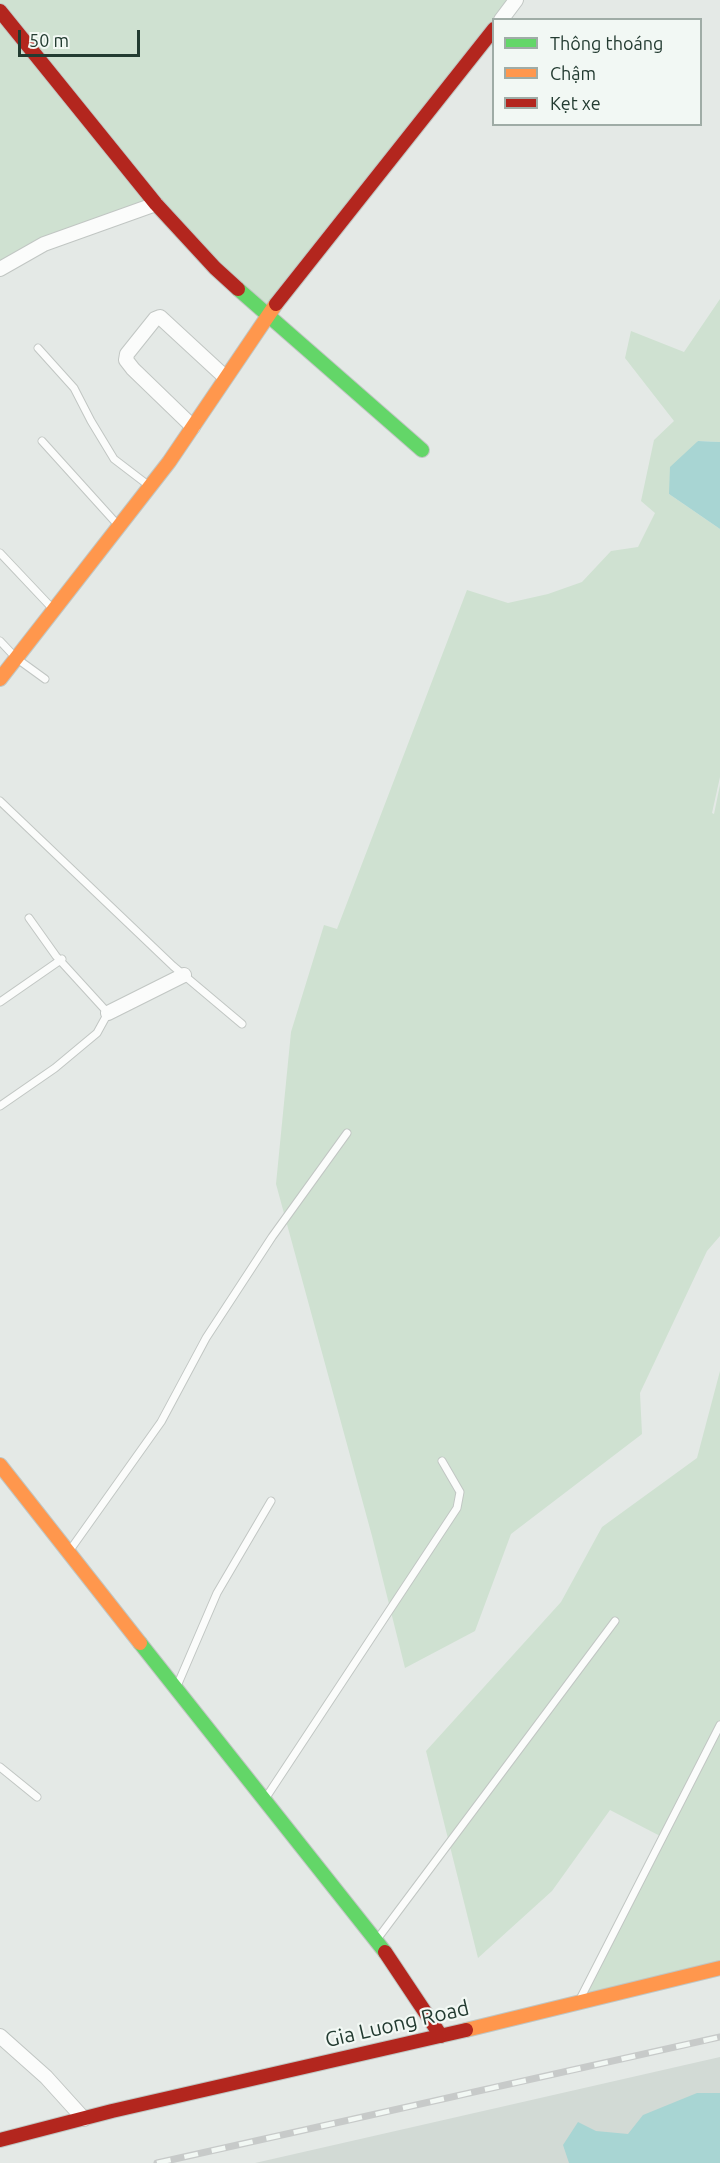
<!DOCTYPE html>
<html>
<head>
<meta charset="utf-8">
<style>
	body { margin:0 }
	#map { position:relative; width:720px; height:2163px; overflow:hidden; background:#e4e9e6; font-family:Ubuntu,sans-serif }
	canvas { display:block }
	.legend { position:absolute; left:492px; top:18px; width:210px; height:108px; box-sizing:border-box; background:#f2f8f4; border:2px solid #9faca6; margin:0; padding:8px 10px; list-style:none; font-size:18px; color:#233b31 }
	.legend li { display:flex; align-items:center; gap:12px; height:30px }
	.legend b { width:30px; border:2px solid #9faca6 }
	.scale { position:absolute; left:18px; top:30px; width:122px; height:27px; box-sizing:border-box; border:3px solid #233b31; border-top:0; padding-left:8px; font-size:18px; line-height:21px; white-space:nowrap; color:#233b31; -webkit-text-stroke:4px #f2f8f4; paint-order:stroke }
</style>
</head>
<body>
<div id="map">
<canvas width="720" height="2163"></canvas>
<ul class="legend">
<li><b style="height:8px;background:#63d668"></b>Thông thoáng</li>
<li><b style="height:8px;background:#ff974d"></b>Chậm</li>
<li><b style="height:8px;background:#b3261e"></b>Kẹt xe</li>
</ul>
<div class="scale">50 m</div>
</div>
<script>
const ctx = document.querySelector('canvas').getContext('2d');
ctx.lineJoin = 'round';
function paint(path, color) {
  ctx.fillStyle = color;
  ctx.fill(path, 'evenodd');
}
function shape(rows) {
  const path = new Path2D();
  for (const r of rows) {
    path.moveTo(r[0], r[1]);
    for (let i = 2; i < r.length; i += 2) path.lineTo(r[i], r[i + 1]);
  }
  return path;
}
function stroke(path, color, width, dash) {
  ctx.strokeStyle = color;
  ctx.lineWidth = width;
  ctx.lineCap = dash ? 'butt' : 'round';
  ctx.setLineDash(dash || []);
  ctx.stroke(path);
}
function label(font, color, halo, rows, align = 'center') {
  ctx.font = font + ' Ubuntu,sans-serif';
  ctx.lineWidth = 4.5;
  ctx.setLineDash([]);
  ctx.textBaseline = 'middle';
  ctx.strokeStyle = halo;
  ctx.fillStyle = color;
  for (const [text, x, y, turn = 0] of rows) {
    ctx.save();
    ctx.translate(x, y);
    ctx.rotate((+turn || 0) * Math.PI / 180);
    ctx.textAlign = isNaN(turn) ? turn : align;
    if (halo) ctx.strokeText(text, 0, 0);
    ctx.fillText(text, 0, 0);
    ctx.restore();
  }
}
const built = shape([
	[720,2057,720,2163,255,2163]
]);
const green = shape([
	[0,0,516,0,501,19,494,20,493,29,266,316,156,204,0,269],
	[720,299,720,442,698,441,669,494,720,529,720,777,712,813,714,814,720,785,720,1236,707,1251,640,1393,642,1434,511,1534,475,1631,405,1668,372,1536,276,1184,291,1032,324,925,337,929,467,590,508,603,548,594,582,582,611,551,638,547,655,513,641,501,654,440,674,421,625,358,631,331,684,352],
	[720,1371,720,1968,577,2004,662,1837,610,1810,552,1891,478,1958,426,1751,561,1602,602,1527,697,1458]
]);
const water = shape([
	[698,441,720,442,720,529,669,494,670,467],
	[697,2093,720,2093,720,2163,569,2163,563,2145,578,2122,596,2131,628,2134,643,2115]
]);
const lane = shape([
	[38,348,74,388,91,421,114,459,148,485],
	[42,441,117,524],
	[0,553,52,608],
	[0,641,16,658,45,679],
	[0,801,173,966,242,1024],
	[0,1002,62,959],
	[0,1106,55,1068,97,1033,108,1013,56,956,29,918],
	[70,1550,161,1422,206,1338,272,1237,347,1133],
	[177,1686,217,1593,271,1501],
	[0,1767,37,1797],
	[265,1799,457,1508,460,1492,442,1461],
	[378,1938,615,1621],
	[580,1999,720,1725]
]);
const street = shape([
	[501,20,516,0],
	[0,269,44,244,156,204],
	[193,427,133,369,126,360,127,354,155,319,160,317,225,377],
	[108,1013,184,975],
	[0,2036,46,2077,84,2119]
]);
const fast = shape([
	[238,289,422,450],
	[140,1643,385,1952]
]);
const slow = shape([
	[0,679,169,462,276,304],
	[0,1465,140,1643],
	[466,2030,720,1968]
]);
const jam = shape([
	[0,11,156,204,215,268,238,289],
	[276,304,494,29],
	[385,1952,441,2036],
	[0,2140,112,2111,466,2030]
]);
const rail = shape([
	[157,2163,720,2037]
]);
const streetNames = [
	["Gia Luong Road",397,2024,-13]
];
paint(built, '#d2dad5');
paint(green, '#cfe1d1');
paint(water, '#a8d5d3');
stroke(lane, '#c1c6c3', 9);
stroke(street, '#c1c6c3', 16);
stroke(fast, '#c0c6c3', 16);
stroke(slow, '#c0c6c3', 16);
stroke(jam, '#c0c6c3', 16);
stroke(lane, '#fbfcfb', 7);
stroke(street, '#fbfcfb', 14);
stroke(fast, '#63d668', 14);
stroke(slow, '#ff974d', 14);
stroke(jam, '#b3261e', 14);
stroke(rail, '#c7cac9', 7);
stroke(rail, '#f2f8f4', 4.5, [14]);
label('21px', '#233b31', '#f2f8f4', streetNames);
</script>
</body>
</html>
